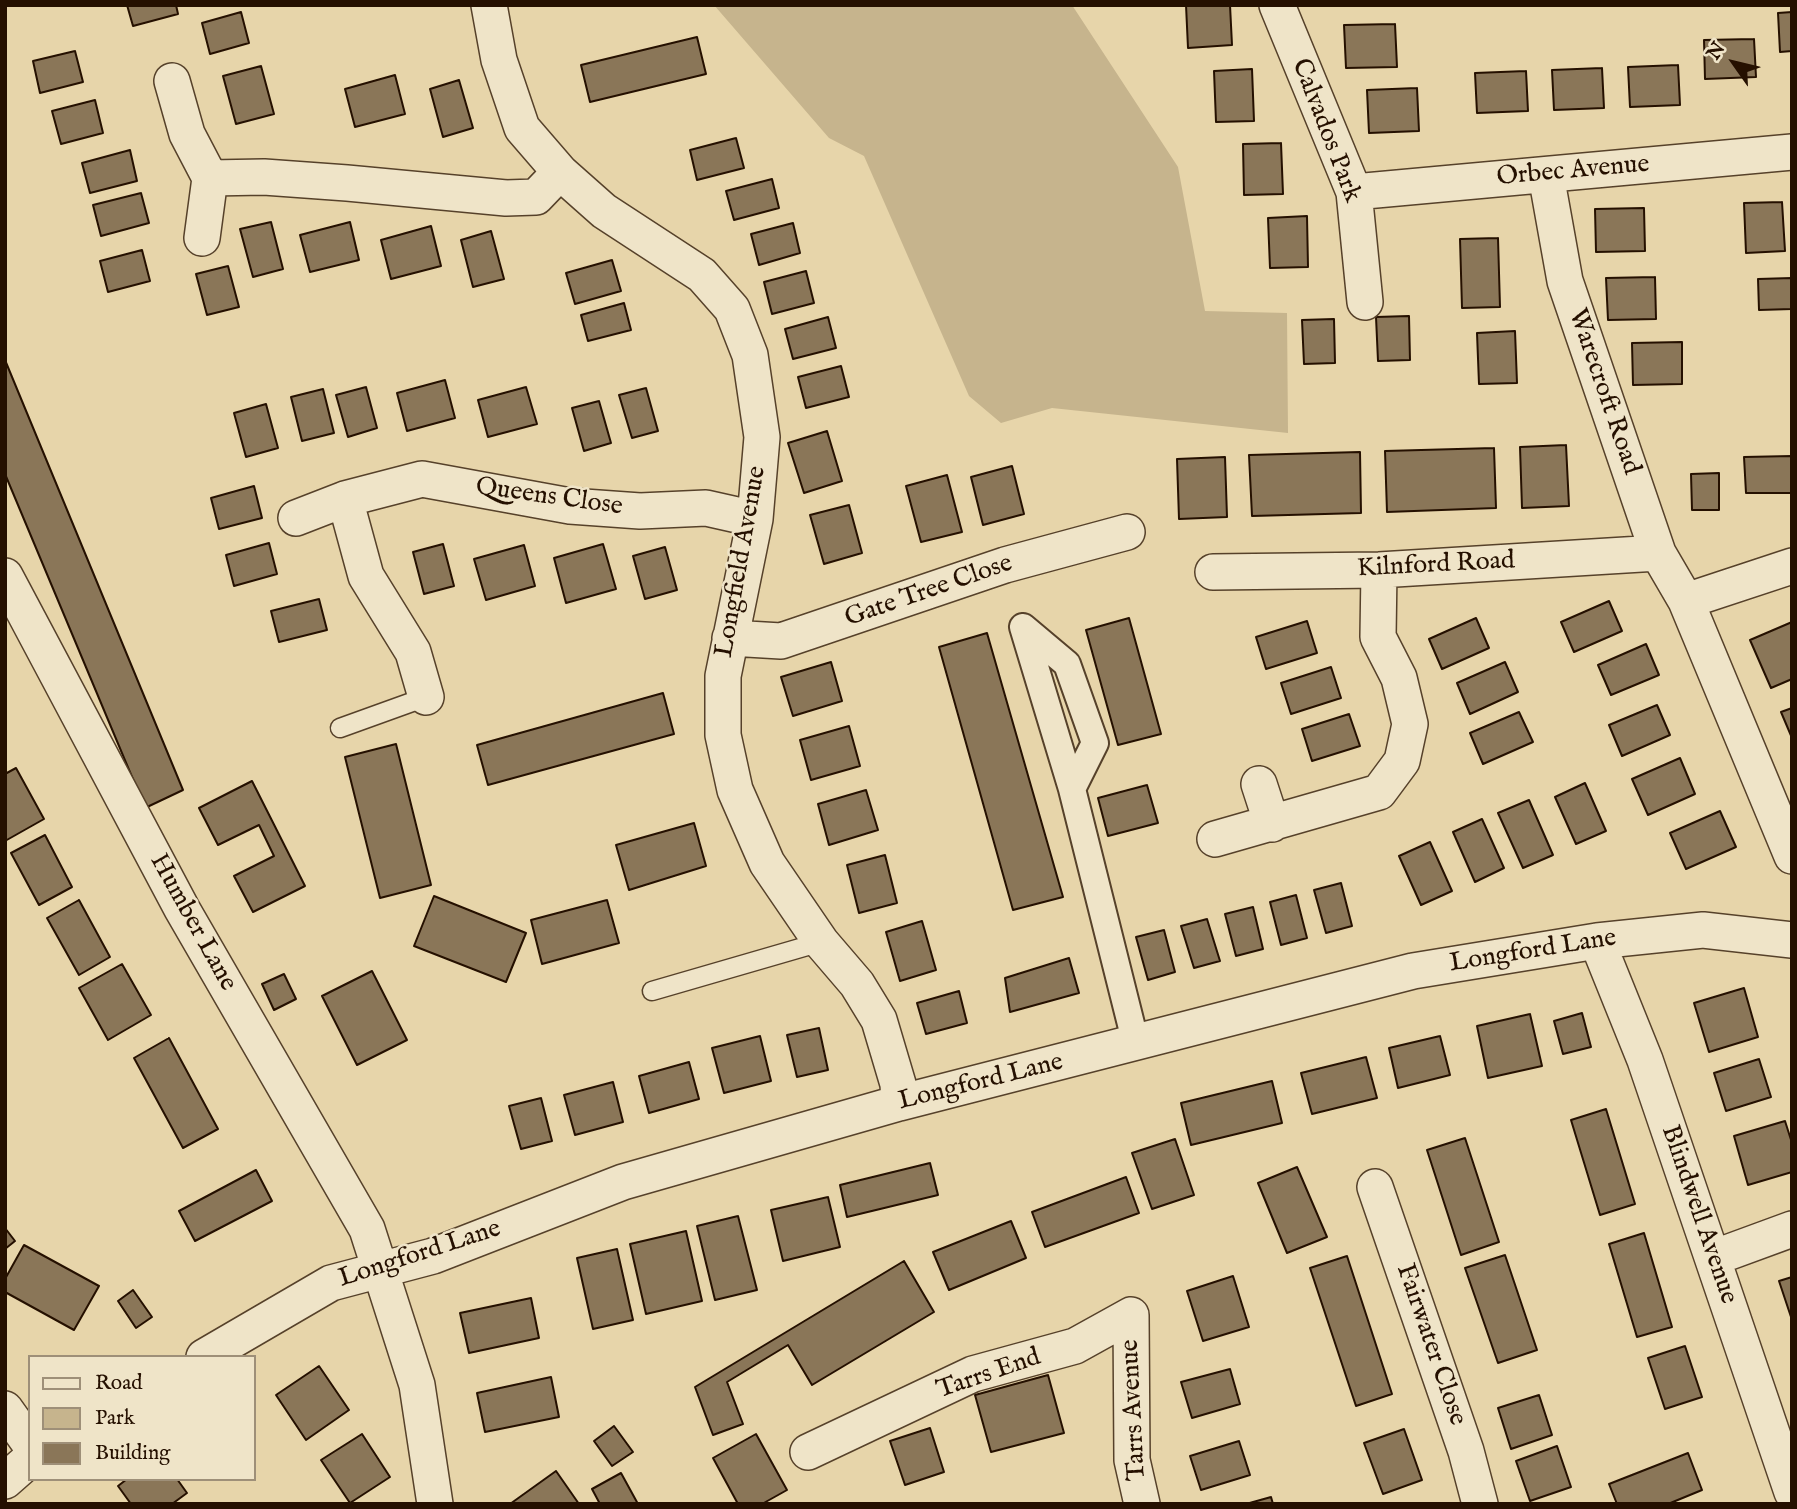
<!DOCTYPE html>
<html>
<head>
<meta charset="utf-8">
<style>
	body { margin:0 }
	#map { position:relative; width:1797px; height:1509px; overflow:hidden; background:#e7d5aa; font-family:"IM FELL English",serif }
	canvas { display:block }
	.frame { position:absolute; inset:0; border:7px solid #251000; pointer-events:none }
	.legend { position:absolute; left:28px; top:1355px; width:228px; height:126px; box-sizing:border-box; background:#efe4c8; border:2px solid #9e8f78; margin:0; padding:9px 12px; list-style:none; font-size:21px; color:#251000 }
	.legend li { display:flex; align-items:center; gap:14px; height:35px }
	.legend b { width:35px; border:2px solid #9e8f78 }
	.north { position:absolute; left:1699px; top:28px; width:70px; height:70px; -webkit-text-stroke:5px #efe4c8; paint-order:stroke; rotate:304deg; font-size:19px; font-weight:700; line-height:28px; text-align:center; color:#251000 }
	.north::after { content:''; display:block; margin:auto; width:24px; height:32px; background:#251000; clip-path:polygon(50% 0,100% 100%,50% 72%,0 100%) }
</style>
</head>
<body>
<div id="map">
<canvas width="1797" height="1509"></canvas>
<div class="frame"></div>
<ul class="legend">
<li><b style="height:9px;background:#efe4c8"></b>Road</li>
<li><b style="height:19px;background:#c6b48d"></b>Park</li>
<li><b style="height:19px;background:#8a7658"></b>Building</li>
</ul>
<div class="north">N</div>
</div>
<script>
const ctx = document.querySelector('canvas').getContext('2d');
ctx.lineJoin = 'round';
function paint(path, color) {
  ctx.fillStyle = color;
  ctx.fill(path, 'evenodd');
}
function shape(rows) {
  const path = new Path2D();
  for (const r of rows) {
    path.moveTo(r[0], r[1]);
    for (let i = 2; i < r.length; i += 2) path.lineTo(r[i], r[i + 1]);
  }
  return path;
}
function stroke(path, color, width, dash) {
  ctx.strokeStyle = color;
  ctx.lineWidth = width;
  ctx.lineCap = dash ? 'butt' : 'round';
  ctx.setLineDash(dash || []);
  ctx.stroke(path);
}
function label(font, color, halo, rows, align = 'center') {
  ctx.font = font + ' "IM FELL English",serif';
  ctx.lineWidth = 5;
  ctx.setLineDash([]);
  ctx.textBaseline = 'middle';
  ctx.strokeStyle = halo;
  ctx.fillStyle = color;
  for (const [text, x, y, turn = 0] of rows) {
    ctx.save();
    ctx.translate(x, y);
    ctx.rotate((+turn || 0) * Math.PI / 180);
    ctx.textAlign = isNaN(turn) ? turn : align;
    if (halo) ctx.strokeText(text, 0, 0);
    ctx.fillText(text, 0, 0);
    ctx.restore();
  }
}
const green = shape([
	[714,5,1072,5,1178,167,1205,311,1287,313,1288,433,1052,408,1001,423,969,396,864,156,829,138]
]);
const building = shape([
	[127,5,176,5,178,14,133,26,127,5],
	[1186,5,1230,5,1232,45,1188,48,1186,5],
	[241,12,249,43,210,54,202,23,241,12],
	[1792,12,1792,51,1780,52,1778,13,1792,12],
	[1395,24,1397,67,1346,68,1344,25,1395,24],
	[697,37,706,74,590,102,581,65,697,37],
	[1754,39,1756,77,1705,79,1704,40,1754,39],
	[75,51,83,82,40,93,33,61,75,51],
	[1678,65,1680,105,1630,107,1628,67,1678,65],
	[261,66,274,114,236,124,223,76,261,66],
	[1602,68,1604,108,1554,110,1552,70,1602,68],
	[1252,69,1254,121,1216,122,1214,71,1252,69],
	[1526,71,1528,111,1477,113,1475,73,1526,71],
	[395,75,405,114,355,127,345,89,395,75],
	[459,80,473,128,443,137,430,89,459,80],
	[1417,88,1419,131,1369,133,1367,90,1417,88],
	[95,100,103,133,61,144,52,111,95,100],
	[736,138,744,168,697,180,690,150,736,138],
	[1281,143,1283,194,1244,195,1243,144,1281,143],
	[130,150,137,181,90,193,82,163,130,150],
	[772,179,779,208,734,220,726,191,772,179],
	[141,193,149,223,101,236,93,205,141,193],
	[1782,202,1785,251,1746,253,1744,203,1782,202],
	[1644,208,1645,251,1596,252,1595,209,1644,208],
	[1307,216,1308,267,1270,268,1268,218,1307,216],
	[271,222,283,269,253,277,240,229,271,222],
	[350,222,359,260,310,272,300,235,350,222],
	[793,223,800,253,759,265,751,234,793,223],
	[431,226,441,266,391,279,381,240,431,226],
	[491,231,504,279,473,287,461,240,491,231],
	[1498,238,1500,307,1462,308,1460,239,1498,238],
	[142,250,150,281,108,292,100,261,142,250],
	[612,260,621,291,575,304,566,273,612,260],
	[228,266,239,307,207,315,196,274,228,266],
	[806,271,814,303,772,314,764,282,806,271],
	[1655,277,1656,319,1608,320,1606,278,1655,277],
	[1792,278,1792,309,1759,310,1758,279,1792,278],
	[624,303,631,330,588,341,581,315,624,303],
	[1409,316,1410,360,1378,361,1376,317,1409,316],
	[828,317,836,348,793,359,785,329,828,317],
	[1334,319,1335,363,1304,364,1302,320,1334,319],
	[1515,331,1517,383,1479,384,1477,333,1515,331],
	[1682,342,1682,384,1633,385,1632,343,1682,342],
	[5,360,183,790,145,808,5,474,5,360],
	[841,366,849,397,806,408,798,377,841,366],
	[445,380,455,418,407,431,397,393,445,380],
	[366,387,377,428,348,437,336,395,366,387],
	[526,387,537,424,488,437,478,400,526,387],
	[646,388,658,431,632,438,619,395,646,388],
	[323,389,334,433,302,441,291,397,323,389],
	[599,401,611,443,584,451,572,408,599,401],
	[266,404,278,448,246,457,234,413,266,404],
	[827,431,842,481,804,493,788,443,827,431],
	[1566,445,1569,506,1522,508,1520,447,1566,445],
	[1494,448,1496,508,1387,512,1385,451,1494,448],
	[1360,452,1361,513,1252,516,1249,455,1360,452],
	[1792,456,1792,493,1746,493,1744,457,1792,456],
	[1225,457,1227,517,1179,519,1177,459,1225,457],
	[1012,466,1024,514,983,525,971,477,1012,466],
	[1719,473,1719,510,1692,510,1691,474,1719,473],
	[947,475,962,532,921,542,906,486,947,475],
	[254,486,262,518,219,529,211,498,254,486],
	[849,505,862,553,824,564,810,515,849,505],
	[269,543,277,574,234,586,226,555,269,543],
	[443,544,454,586,424,594,413,552,443,544],
	[603,544,616,589,566,603,554,558,603,544],
	[524,545,535,586,486,600,474,559,524,545],
	[665,547,677,590,645,599,633,556,665,547],
	[319,599,327,630,279,642,271,611,319,599],
	[1609,601,1622,631,1574,652,1561,622,1609,601],
	[1129,618,1161,734,1118,745,1086,630,1129,618],
	[1476,618,1489,648,1442,669,1429,639,1476,618],
	[1307,621,1317,653,1266,669,1256,637,1307,621],
	[1792,622,1792,679,1771,688,1750,640,1792,622],
	[987,633,1063,897,1013,910,939,647,987,633],
	[1646,644,1659,675,1611,695,1598,665,1646,644],
	[831,662,842,701,793,716,781,677,831,662],
	[1505,662,1518,692,1470,714,1457,683,1505,662],
	[1331,667,1341,698,1291,714,1281,683,1331,667],
	[663,693,674,734,488,785,477,745,663,693],
	[1657,705,1670,735,1622,756,1609,725,1657,705],
	[1792,708,1792,738,1781,712,1792,708],
	[1519,712,1533,742,1483,764,1470,733,1519,712],
	[1349,714,1360,746,1312,761,1302,729,1349,714],
	[849,726,860,766,811,780,800,740,849,726],
	[396,744,431,885,380,898,345,757,396,744],
	[1680,758,1695,794,1648,815,1632,779,1680,758],
	[16,768,44,819,5,841,5,774,16,768],
	[252,781,305,886,253,912,234,876,274,856,259,825,218,845,199,808,252,781],
	[1585,783,1606,831,1576,844,1555,797,1585,783],
	[1147,785,1158,823,1108,836,1098,798,1147,785],
	[866,790,878,830,829,845,818,804,866,790],
	[1529,800,1553,855,1523,868,1498,813,1529,800],
	[1720,811,1736,847,1686,869,1670,833,1720,811],
	[1482,819,1504,868,1475,882,1453,832,1482,819],
	[694,823,706,866,629,890,616,845,694,823],
	[45,835,72,887,39,905,11,853,45,835],
	[1430,842,1452,891,1421,905,1399,856,1430,842],
	[885,855,897,903,859,913,847,865,885,855],
	[1341,883,1352,926,1326,933,1314,890,1341,883],
	[1296,895,1307,938,1281,945,1270,902,1296,895],
	[434,896,526,933,506,982,414,946,434,896],
	[79,900,110,957,79,975,47,918,79,900],
	[607,900,619,943,542,964,531,920,607,900],
	[1253,907,1263,949,1236,956,1225,914,1253,907],
	[1207,919,1220,961,1194,968,1181,926,1207,919],
	[922,921,936,970,900,981,886,932,922,921],
	[1164,930,1175,972,1148,980,1136,937,1164,930],
	[1069,958,1079,993,1010,1012,1005,978,1069,958],
	[122,964,151,1015,108,1040,79,988,122,964],
	[372,971,407,1040,357,1065,322,996,372,971],
	[284,974,296,999,274,1010,262,984,284,974],
	[1744,988,1758,1037,1709,1052,1694,1003,1744,988],
	[959,991,967,1023,926,1034,917,1003,959,991],
	[1582,1013,1591,1047,1563,1054,1554,1021,1582,1013],
	[1530,1014,1542,1066,1488,1078,1477,1026,1530,1014],
	[819,1028,828,1070,797,1077,787,1035,819,1028],
	[760,1036,771,1081,724,1093,712,1048,760,1036],
	[1440,1036,1450,1075,1398,1088,1389,1048,1440,1036],
	[169,1038,218,1129,183,1148,134,1058,169,1038],
	[1366,1057,1377,1098,1312,1114,1301,1073,1366,1057],
	[1759,1059,1771,1097,1726,1111,1714,1073,1759,1059],
	[689,1062,699,1099,649,1113,639,1076,689,1062],
	[1272,1081,1282,1123,1191,1145,1181,1103,1272,1081],
	[613,1082,623,1122,575,1135,564,1095,613,1082],
	[541,1098,552,1141,521,1149,509,1106,541,1098],
	[1606,1109,1635,1204,1600,1215,1571,1120,1606,1109],
	[1785,1121,1792,1143,1792,1172,1748,1185,1734,1136,1785,1121],
	[1465,1138,1499,1242,1461,1255,1427,1150,1465,1138],
	[1175,1139,1194,1195,1152,1209,1132,1153,1175,1139],
	[930,1163,938,1195,847,1217,840,1185,930,1163],
	[1297,1167,1327,1237,1287,1253,1258,1183,1297,1167],
	[256,1170,272,1201,195,1241,179,1211,256,1170],
	[1126,1177,1139,1213,1045,1247,1032,1212,1126,1177],
	[828,1197,840,1247,783,1261,771,1210,828,1197],
	[738,1216,757,1290,715,1300,697,1226,738,1216],
	[1011,1221,1026,1258,949,1290,933,1252,1011,1221],
	[5,1228,15,1241,5,1249,5,1228],
	[686,1231,702,1301,646,1314,630,1244,686,1231],
	[1644,1233,1672,1327,1637,1337,1609,1244,1644,1233],
	[24,1245,99,1286,74,1330,5,1292,5,1279,24,1245],
	[617,1249,633,1320,593,1329,577,1258,617,1249],
	[1505,1255,1537,1350,1498,1363,1465,1268,1505,1255],
	[1347,1256,1392,1394,1356,1406,1310,1268,1347,1256],
	[904,1261,934,1312,812,1385,788,1345,727,1382,743,1424,713,1435,695,1387,904,1261],
	[1233,1276,1249,1327,1203,1341,1187,1291,1233,1276],
	[1792,1277,1792,1320,1779,1281,1792,1277],
	[133,1290,152,1317,136,1328,118,1301,133,1290],
	[531,1298,539,1338,469,1353,460,1313,531,1298],
	[1685,1346,1702,1397,1665,1409,1648,1358,1685,1346],
	[319,1366,349,1410,306,1440,276,1395,319,1366],
	[1230,1369,1240,1404,1192,1418,1181,1382,1230,1369],
	[1048,1375,1064,1433,991,1452,975,1395,1048,1375],
	[551,1377,559,1417,485,1432,477,1393,551,1377],
	[1539,1395,1552,1435,1511,1449,1498,1408,1539,1395],
	[614,1426,633,1452,612,1466,594,1441,614,1426],
	[930,1428,944,1472,905,1485,890,1441,930,1428],
	[1404,1429,1422,1480,1383,1494,1364,1443,1404,1429],
	[362,1434,390,1477,350,1503,321,1460,362,1434],
	[756,1434,787,1490,762,1504,738,1504,713,1458,756,1434],
	[1239,1441,1250,1475,1201,1490,1190,1456,1239,1441],
	[1557,1446,1571,1487,1530,1501,1516,1461,1557,1446],
	[1688,1453,1702,1490,1668,1504,1617,1504,1609,1484,1688,1453],
	[556,1471,579,1504,510,1504,556,1471],
	[621,1473,638,1504,600,1504,592,1489,621,1473],
	[127,1479,177,1479,187,1493,172,1504,131,1504,118,1486,127,1479],
	[1271,1497,1273,1504,1246,1504,1271,1497]
]);
const service = shape([
	[340,728,426,697],
	[652,991,821,942]
]);
const pedestrian = shape([
	[1023,627,1072,789,1136,1044],
	[1023,627,1067,664,1095,743,1072,789]
]);
const minor = shape([
	[489,5,499,60,522,128,560,172],
	[1277,5,1354,192,1365,302],
	[172,81,187,134,210,178,264,177,347,183,506,198,536,197,560,172,604,211,702,275,732,309,750,355,762,437,755,519,723,676,723,735,735,790,767,863,821,942,857,984,879,1020,898,1084,899,1103],
	[1546,175,1565,281,1658,553,1686,601,1792,856],
	[1354,192,1792,152],
	[202,238,210,178],
	[345,499,366,576,413,652,426,697],
	[296,518,345,499,422,479,570,506,640,511,706,508,755,519],
	[1213,572,1379,570,1658,553],
	[5,576,182,909,367,1229,417,1385,435,1504],
	[1686,601,1792,566],
	[730,638,781,641,1005,565,1127,532],
	[1259,784,1272,824],
	[1215,839,1379,792,1402,761,1410,724,1399,678,1378,637,1379,570],
	[1597,941,1645,1060,1792,1492],
	[1375,1187,1466,1451,1480,1504],
	[1713,1258,1792,1229],
	[204,1357,331,1283,433,1256,623,1182,899,1103,1413,971,1597,941,1703,930,1792,940],
	[5,1409,30,1444],
	[808,1452,973,1374,1075,1346,1131,1315,1132,1460,1142,1504],
	[5,1481,30,1459]
]);
const streetNames = [
	["Calvados Park",1325,131,69],
	["Orbec Avenue",1573,172,-5],
	["Warecroft Road",1603,392,71],
	["Queens Close",549,498,8],
	["Longfield Avenue",742,562,-80],
	["Kilnford Road",1436,566,-3],
	["Gate Tree Close",929,592,-19],
	["Humber Lane",192,923,61],
	["Longford Lane",1533,952,-9],
	["Longford Lane",981,1083,-14],
	["Blindwell Avenue",1698,1215,71],
	["Longford Lane",420,1255,-18],
	["Fairwater Close",1430,1345,71],
	["Tarrs End",989,1375,-19],
	["Tarrs Avenue",1135,1410,-93]
];
paint(green, '#c6b48d');
paint(building, '#8a7658');
stroke(building, '#251000', 2);
stroke(service, '#56412a', 21);
stroke(pedestrian, '#56412a', 30);
stroke(minor, '#56412a', 38);
stroke(service, '#efe4c8', 18);
stroke(pedestrian, '#efe4c8', 26);
stroke(minor, '#efe4c8', 35);
label('26px', '#251000', '#efe4c8', streetNames);
</script>
</body>
</html>
